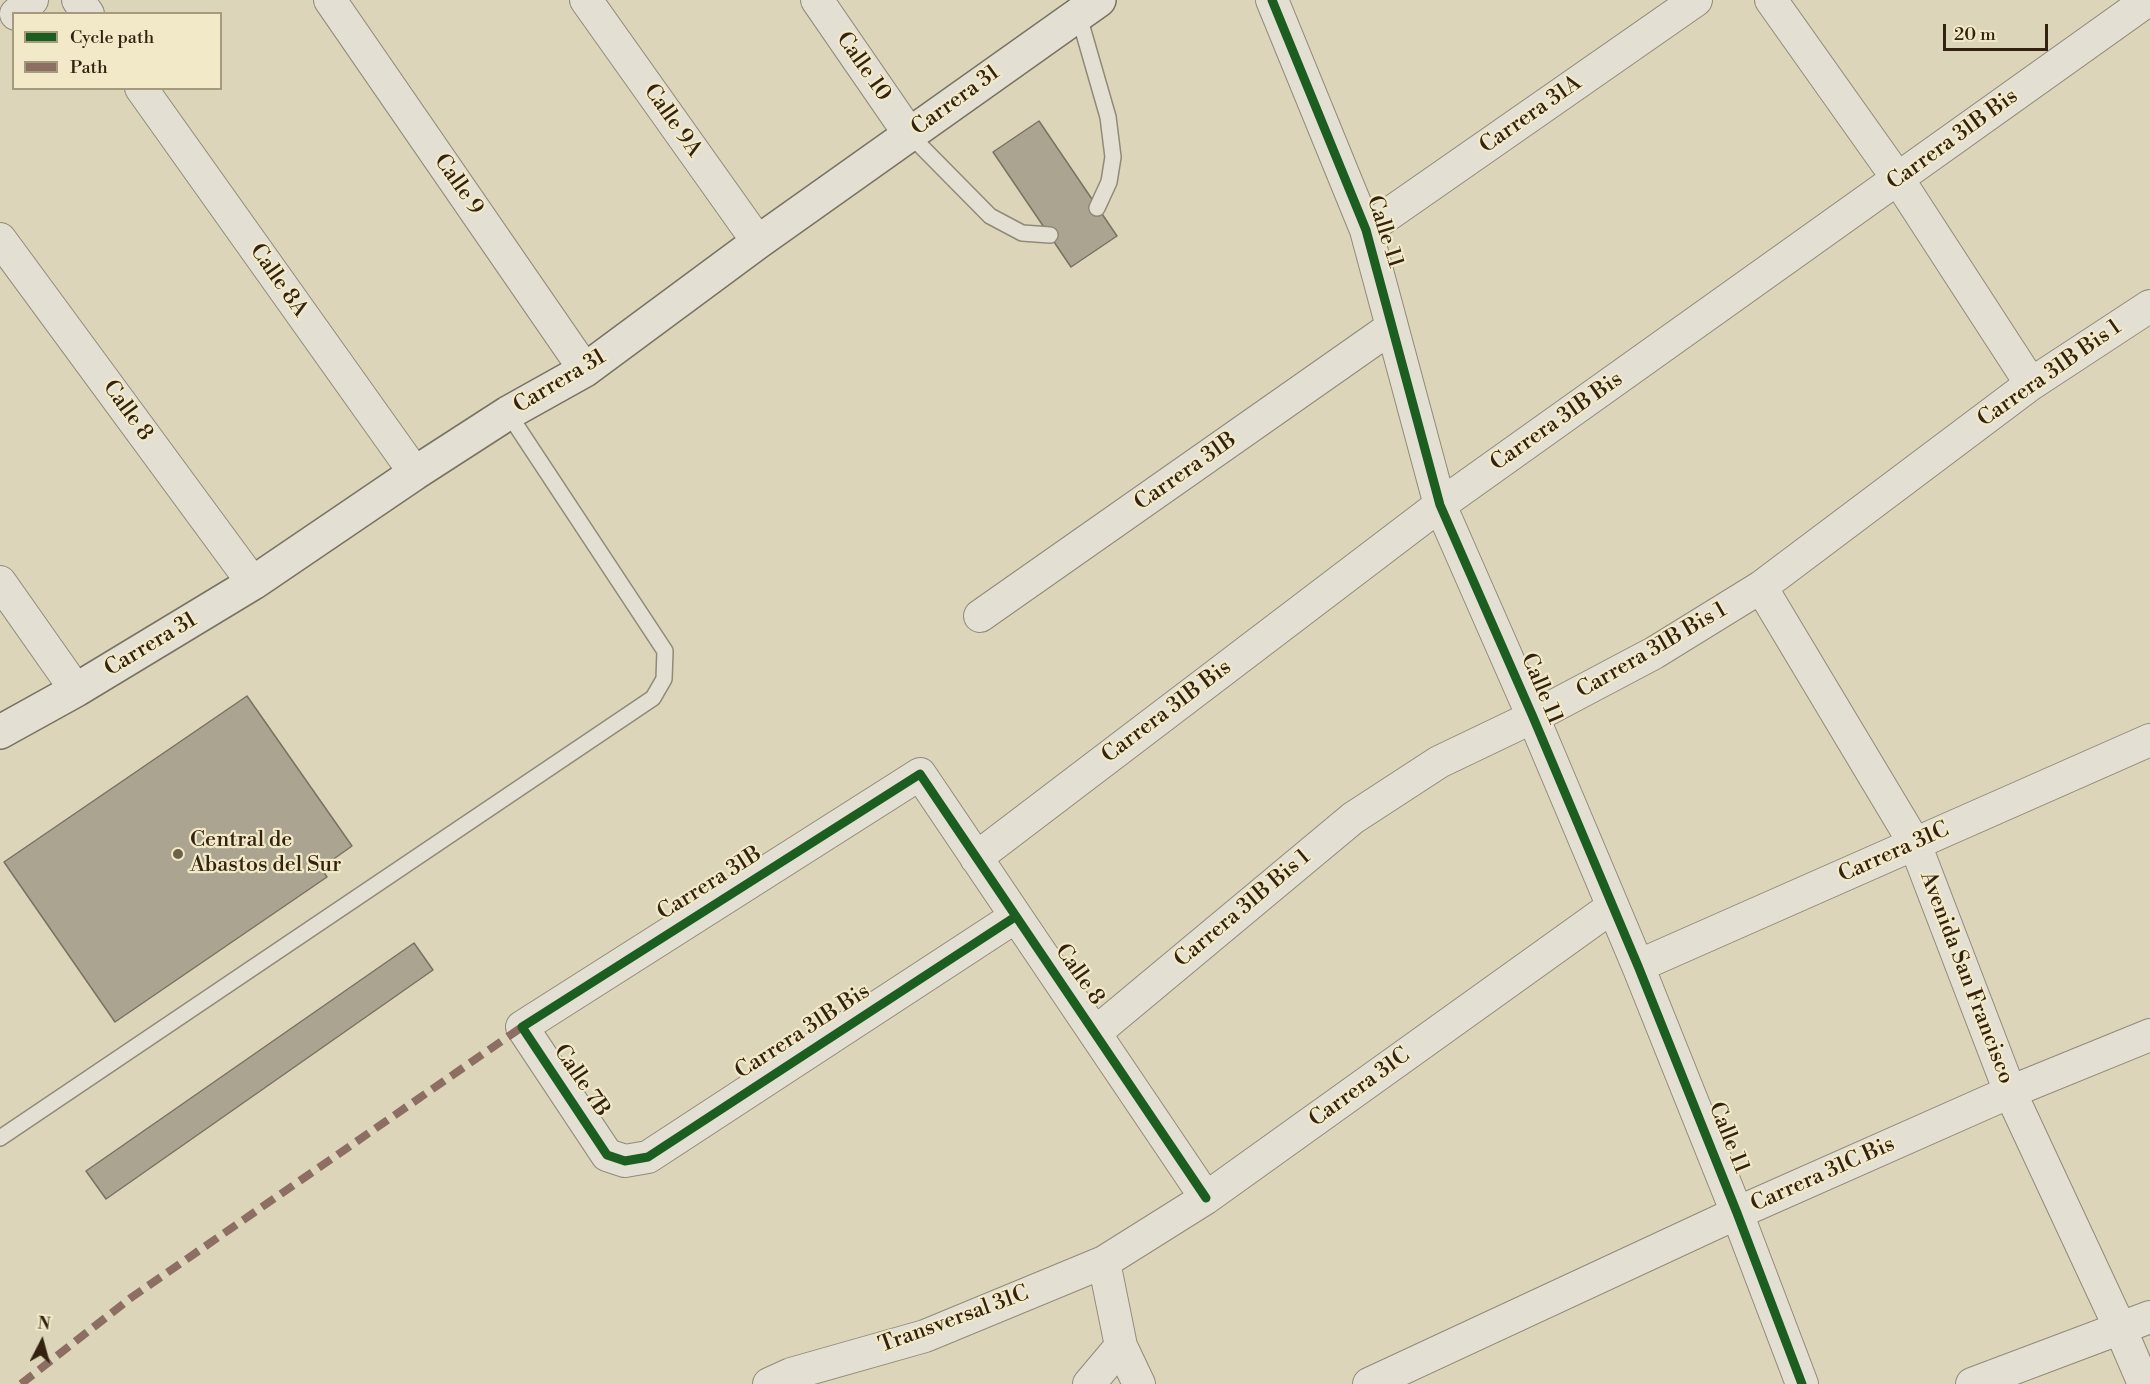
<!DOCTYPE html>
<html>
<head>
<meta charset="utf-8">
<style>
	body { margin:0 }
	#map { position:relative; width:2150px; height:1384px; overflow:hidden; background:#dcd5b9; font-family:"Libre Bodoni",serif }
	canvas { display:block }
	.legend { position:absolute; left:12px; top:12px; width:210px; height:78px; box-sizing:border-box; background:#f2e9c8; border:2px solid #a5997e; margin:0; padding:8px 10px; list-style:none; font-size:18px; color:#32220f }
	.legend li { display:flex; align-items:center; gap:12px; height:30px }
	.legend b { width:30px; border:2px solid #a5997e }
	.north { position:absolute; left:12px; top:1312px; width:60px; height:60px; -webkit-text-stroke:4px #f2e9c8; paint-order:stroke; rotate:6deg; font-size:16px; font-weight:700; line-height:24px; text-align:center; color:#32220f }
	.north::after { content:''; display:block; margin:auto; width:21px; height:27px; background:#32220f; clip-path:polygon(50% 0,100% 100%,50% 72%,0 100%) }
	.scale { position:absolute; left:1943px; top:24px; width:105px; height:27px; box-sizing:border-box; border:3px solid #32220f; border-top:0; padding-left:8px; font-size:18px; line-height:21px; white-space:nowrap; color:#32220f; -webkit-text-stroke:4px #f2e9c8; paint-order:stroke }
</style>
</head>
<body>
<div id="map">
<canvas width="2150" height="1384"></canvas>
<ul class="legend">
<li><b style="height:8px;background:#1b5e20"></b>Cycle path</li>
<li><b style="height:8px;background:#8d6e63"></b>Path</li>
</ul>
<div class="north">N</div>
<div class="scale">20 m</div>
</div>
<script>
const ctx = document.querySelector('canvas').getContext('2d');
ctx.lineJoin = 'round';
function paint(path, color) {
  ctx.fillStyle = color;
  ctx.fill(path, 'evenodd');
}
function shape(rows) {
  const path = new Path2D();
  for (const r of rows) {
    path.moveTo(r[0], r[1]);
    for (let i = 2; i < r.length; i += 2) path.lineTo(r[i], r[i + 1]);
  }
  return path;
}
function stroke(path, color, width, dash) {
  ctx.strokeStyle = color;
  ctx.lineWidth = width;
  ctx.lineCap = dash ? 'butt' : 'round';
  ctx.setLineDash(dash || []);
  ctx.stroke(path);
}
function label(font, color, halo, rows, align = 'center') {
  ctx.font = font + ' "Libre Bodoni",serif';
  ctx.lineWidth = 4.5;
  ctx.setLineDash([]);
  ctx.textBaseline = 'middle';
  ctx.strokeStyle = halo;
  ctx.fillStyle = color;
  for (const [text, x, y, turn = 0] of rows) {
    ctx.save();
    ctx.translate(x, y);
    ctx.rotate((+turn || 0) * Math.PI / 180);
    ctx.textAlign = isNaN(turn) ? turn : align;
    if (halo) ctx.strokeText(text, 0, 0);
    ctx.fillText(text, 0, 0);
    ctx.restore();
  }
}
const building = shape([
	[1039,121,1117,236,1071,267,993,152,1039,121],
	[247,696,352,846,321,868,327,877,115,1022,4,862,247,696],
	[414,943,433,970,106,1199,86,1171,414,943]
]);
const lane = shape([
	[1078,13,1108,117,1113,157,1109,182,1097,208],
	[910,135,990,216,1022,233,1050,235],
	[0,1138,653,698,664,679,665,651,508,413]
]);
const street = shape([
	[78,0,88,14],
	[330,0,585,370],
	[586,0,758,242],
	[817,0,910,135],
	[1272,0,1366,230,1440,505,1533,717,1638,966,1737,1213,1802,1384],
	[1771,0,1898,179,2031,384],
	[16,14,32,0],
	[141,88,415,473],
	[1366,230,1696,0],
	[0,239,253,583],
	[0,582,76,690],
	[1761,587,1915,844,2010,1092,2120,1328,2144,1384],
	[980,616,1392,327],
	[976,858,1440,505,2148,0],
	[1015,917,648,1157,625,1161,607,1155,522,1027,920,774,1206,1198],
	[1638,966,2150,740],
	[1095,1033,1353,818,1439,762,1533,717,1654,653,1761,587,2031,384,2150,306],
	[1104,1262,1121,1346,1139,1384],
	[769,1384,791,1374,925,1336,1104,1262,1206,1198,1612,907],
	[1089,1384,1121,1346],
	[1369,1384,1737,1213,2010,1092,2150,1035],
	[1972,1384,2150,1317]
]);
const secondary = shape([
	[0,732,76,690,253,583,415,473,508,413,585,370,758,242,1099,0]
]);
const quiet = shape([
	[21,1384,132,1297,522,1027]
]);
const cycleway = shape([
	[1272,0,1366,230,1440,505,1533,717,1638,966,1737,1213,1802,1384],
	[1015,917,648,1157,625,1161,607,1155,522,1027,920,774,1206,1198]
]);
const markers = [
	[178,854,6,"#6e614a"]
];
const streetNames = [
	["Calle 10",863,67,55],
	["Carrera 31",956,101,-36],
	["Carrera 31A",1531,115,-35],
	["Calle 9A",672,121,55],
	["Carrera 31B Bis",1953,140,-36],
	["Calle 9",458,185,55],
	["Calle 11",1384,232,72],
	["Calle 8A",278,281,55],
	["Carrera 31B Bis 1",2050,374,-35],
	["Carrera 31",560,382,-31],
	["Calle 8",127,411,54],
	["Carrera 31B Bis",1557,422,-35],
	["Carrera 31B",1186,472,-35],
	["Carrera 31",151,645,-31],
	["Carrera 31B Bis 1",1652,651,-30],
	["Calle 11",1541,689,67],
	["Carrera 31B Bis",1167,712,-37],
	["Carrera 31C",1894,853,-24],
	["Carrera 31B",710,884,-32],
	["Carrera 31B Bis 1",1243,909,-40],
	["Calle 8",1079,975,55],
	["Avenida San Francisco",1966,978,69],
	["Carrera 31B Bis",803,1032,-33],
	["Calle 7B",581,1081,56],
	["Carrera 31C",1360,1088,-36],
	["Calle 11",1728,1138,68],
	["Carrera 31C Bis",1823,1175,-24],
	["Transversal 31C",954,1320,-20]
];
const poiNames = [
	["Central de",190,841],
	["Abastos del Sur",190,866]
];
paint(building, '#aaa491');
stroke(building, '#787262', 1.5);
stroke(lane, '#908a79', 18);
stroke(street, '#908a79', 34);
stroke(secondary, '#787262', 36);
stroke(lane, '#e3dfd2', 15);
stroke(street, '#e3dfd2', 32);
stroke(secondary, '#e3dfd2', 33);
stroke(quiet, '#8d6e63', 8, [15, 8]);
stroke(cycleway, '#1b5e20', 9);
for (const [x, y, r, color] of markers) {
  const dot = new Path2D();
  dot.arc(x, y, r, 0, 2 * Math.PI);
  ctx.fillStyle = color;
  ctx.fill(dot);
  stroke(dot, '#f2e9c8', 2);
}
label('22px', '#32220f', '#f2e9c8', streetNames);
label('22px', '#32220f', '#f2e9c8', poiNames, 'left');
</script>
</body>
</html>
